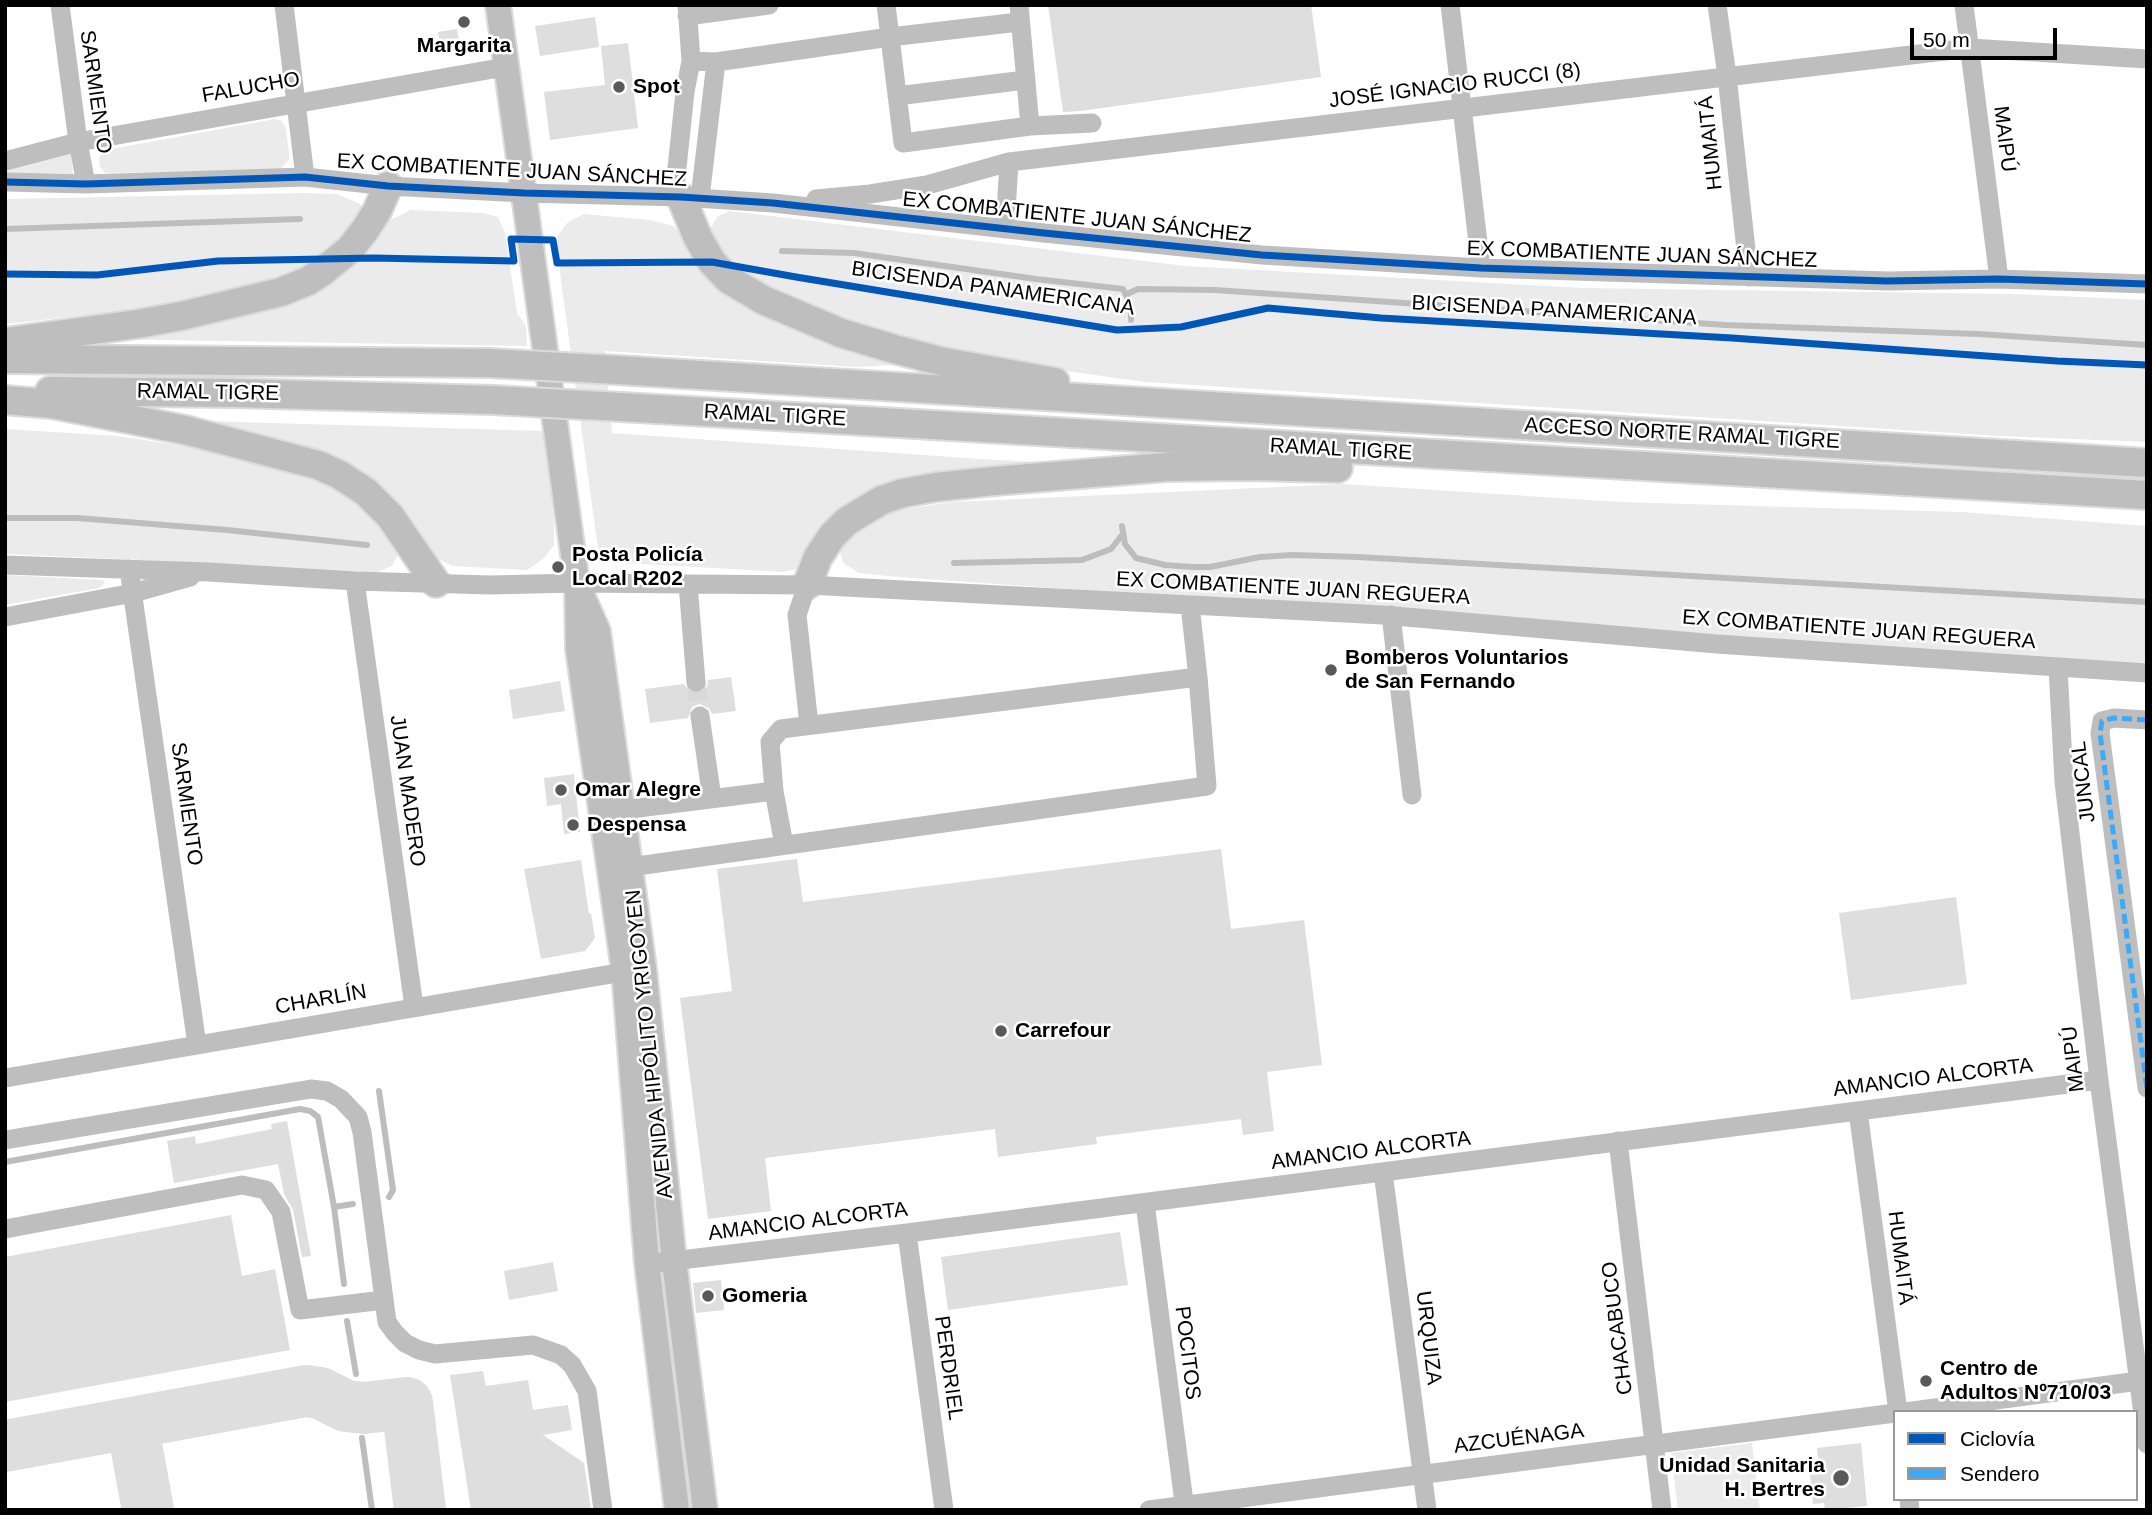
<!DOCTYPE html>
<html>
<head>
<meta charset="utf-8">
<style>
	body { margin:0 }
	#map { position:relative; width:2152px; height:1515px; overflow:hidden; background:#fff; font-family:Helvetica,sans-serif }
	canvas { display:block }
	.frame { position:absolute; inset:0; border:7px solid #000; pointer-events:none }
	.legend { position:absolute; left:1893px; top:1410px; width:245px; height:91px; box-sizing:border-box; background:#fff; border:2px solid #999; margin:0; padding:9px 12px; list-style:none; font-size:21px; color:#000 }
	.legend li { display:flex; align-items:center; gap:14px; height:35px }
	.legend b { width:35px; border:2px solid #999 }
	.scale { position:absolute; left:1910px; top:28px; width:147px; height:32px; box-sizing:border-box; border:4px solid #000; border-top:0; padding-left:9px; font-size:21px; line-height:24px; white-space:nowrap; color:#000; -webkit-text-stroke:5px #fff; paint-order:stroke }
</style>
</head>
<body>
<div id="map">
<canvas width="2152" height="1515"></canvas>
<div class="frame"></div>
<ul class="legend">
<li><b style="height:9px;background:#0057b8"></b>Ciclovía</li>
<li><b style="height:9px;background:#3fa9f5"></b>Sendero</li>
</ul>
<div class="scale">50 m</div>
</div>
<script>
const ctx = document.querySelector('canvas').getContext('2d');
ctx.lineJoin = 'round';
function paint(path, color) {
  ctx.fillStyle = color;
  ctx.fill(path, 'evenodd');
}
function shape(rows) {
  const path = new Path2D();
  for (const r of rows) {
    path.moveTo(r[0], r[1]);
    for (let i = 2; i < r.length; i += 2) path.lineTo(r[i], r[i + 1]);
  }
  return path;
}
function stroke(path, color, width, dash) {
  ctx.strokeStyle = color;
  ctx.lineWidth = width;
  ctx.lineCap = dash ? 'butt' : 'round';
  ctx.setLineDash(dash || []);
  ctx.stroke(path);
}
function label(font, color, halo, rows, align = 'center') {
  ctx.font = font + ' Helvetica,sans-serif';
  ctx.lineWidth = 5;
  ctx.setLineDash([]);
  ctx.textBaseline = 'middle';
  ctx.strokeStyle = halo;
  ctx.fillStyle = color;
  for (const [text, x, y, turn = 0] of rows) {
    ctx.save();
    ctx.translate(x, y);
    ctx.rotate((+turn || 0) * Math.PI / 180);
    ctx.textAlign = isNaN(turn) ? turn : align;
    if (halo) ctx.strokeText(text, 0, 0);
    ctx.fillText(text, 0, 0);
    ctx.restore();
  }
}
const green = shape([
	[275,119,282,121,286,129,289,154,289,160,279,170,105,173,100,167,99,157,106,150],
	[71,154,73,174,5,176,5,168],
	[303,193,337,194,360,204,364,212,317,269,181,305,5,324,5,199],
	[411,210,483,213,498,217,505,233,517,313,526,326,527,346,99,339,222,316,378,226],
	[729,211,1186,266,1583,288,2014,294,2147,300,2147,442,1999,436,1145,382,1016,364,851,329,731,273,708,233,717,217],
	[584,214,650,220,674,226,693,252,851,350,894,365,856,367,605,351,612,433,980,459,1131,467,863,499,833,515,799,568,784,572,624,563,607,560,598,548,561,281,557,237,567,223],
	[204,421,545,431,554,524,554,545,543,559,527,570,452,566,429,554,406,521],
	[5,429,118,436,231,453,335,487,376,512,400,551,392,566,378,572,350,574,143,560,5,554],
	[1343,484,1620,502,1962,512,2147,526,2147,665,898,577,859,573,843,563,839,548,851,533,885,512,953,502],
	[5,575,103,580,105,583,99,588,5,605],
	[1752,1443,1760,1510,1678,1510,1671,1453]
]);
const stream = shape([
	[5,229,300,219],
	[782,251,854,253,1036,279,1123,289,1131,306,1131,320],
	[1127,294,1138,289,1215,290,1725,325,1978,334,2147,345],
	[5,518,77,518,227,530,367,545],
	[1122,526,1125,544,1136,558,1165,565,1192,567,1210,567,1260,557,1293,555,1358,557,2147,602],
	[954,563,1082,560,1111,549,1122,535],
	[379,1091,393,1190,389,1197],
	[5,1162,300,1109,310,1111,318,1117,334,1207,344,1284],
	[334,1207,353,1204],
	[347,1321,356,1374],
	[362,1438,372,1510]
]);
const taxiway = shape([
	[132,1423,148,1510],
	[5,1446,306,1391,320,1393,346,1406,364,1408,407,1403,420,1510]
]);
const building = shape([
	[1048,5,1311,5,1321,77,1081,111,1063,112],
	[595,17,599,47,540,56,535,26],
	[457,29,460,49,441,52,438,32],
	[628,43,638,128,550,140,544,92,605,85,601,46],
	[731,677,736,711,712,714,709,708,699,704,692,707,688,718,650,723,645,689,684,684,690,693,698,694,707,688,708,680],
	[560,681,565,711,513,719,509,690],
	[574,774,580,832,564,834,561,804,547,806,544,778],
	[1221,849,1231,929,1304,920,1322,1065,1267,1072,1274,1131,1243,1135,1241,1119,1096,1137,1097,1144,998,1157,995,1129,765,1158,771,1211,708,1219,680,998,732,991,717,869,797,859,803,902],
	[581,860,589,914,591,913,595,938,585,951,541,959,524,869],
	[1956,897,1967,984,1851,1000,1839,913],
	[287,1121,311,1256,302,1257,293,1210,284,1194,278,1164,174,1183,167,1141,195,1136,196,1144,272,1129,271,1124],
	[231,1215,242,1276,275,1269,290,1350,5,1402,5,1257],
	[1120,1232,1128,1285,948,1310,941,1257],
	[553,1262,558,1291,509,1300,504,1271],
	[721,1280,724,1310,696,1313,693,1283],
	[483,1371,486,1386,528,1380,533,1410,568,1405,572,1430,543,1435,584,1463,591,1510,471,1510,450,1375],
	[1861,1443,1867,1506,1825,1510,1824,1503,1813,1504,1810,1475,1819,1474,1817,1448]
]);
const minorTunnel = shape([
	[696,682,700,716]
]);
const minor = shape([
	[60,5,78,142,86,184],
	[284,5,305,177],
	[886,5,903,143,1030,126,1092,123],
	[1019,5,1030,126],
	[1450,5,1481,268],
	[1717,5,1727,76,1749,277],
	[1964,5,1999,279],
	[687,16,769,5],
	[691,61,716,62,890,37,1019,22],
	[897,96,1025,80],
	[5,161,78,142,505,67],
	[5,182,86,184,305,177,388,186,524,193,681,197,773,203,1044,233,1262,255,1481,268,1887,281,1999,279,2147,284],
	[674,196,685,92,691,61,687,5],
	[700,198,716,62],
	[816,199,870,194,927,185,1009,162,1970,48,2147,59],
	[1005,229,1009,162],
	[5,565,208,572,355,581,490,585,577,583,807,585,1383,615,1717,644,2147,673],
	[129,569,197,1045],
	[355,581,414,1007],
	[688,584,696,682],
	[807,585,797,615,809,725],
	[1190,605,1198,677],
	[1391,615,1412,795],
	[5,617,133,593,190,577],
	[2058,667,2064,782,2099,1080,2147,1444],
	[700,716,712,798],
	[2147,720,2114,718,2102,721,2100,733,2147,1088],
	[774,791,784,845],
	[622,810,774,791,770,742,781,729,1198,677,1207,786,630,867],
	[5,1078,635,970],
	[1858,1111,1898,1412],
	[5,1140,311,1089,327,1091,341,1099,358,1117,362,1132,387,1322,395,1333,405,1343,419,1350,435,1354,533,1345,561,1355,572,1365,587,1391,603,1510],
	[1618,1141,1662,1510],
	[1383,1172,1427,1510],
	[1145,1203,1185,1510],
	[5,1229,242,1185,266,1190,281,1212,300,1310,384,1300],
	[907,1233,944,1510],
	[647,1264,907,1233,2099,1080],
	[1905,1412,2139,1381],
	[1909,1499,1910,1510],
	[1149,1510,1895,1413]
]);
const major = shape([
	[498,5,577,583,578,649,624,971,647,1264,677,1510],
	[581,593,598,631,644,969,674,1261,705,1510]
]);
const highway = shape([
	[681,197,698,238,712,262,728,279,763,300,841,333,894,349,944,362,1055,382],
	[5,342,137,324,181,316,281,292,308,281,322,272,350,249,365,230,377,211,388,186],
	[5,359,489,363],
	[618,370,2147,463],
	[50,391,233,393,493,400],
	[5,400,52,404,185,430,318,465,340,475,366,492,390,516,436,583],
	[621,407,2147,495],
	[807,585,818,557,832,536,847,521,882,500,903,493,936,487,994,481,1166,467,1249,466,1338,468]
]);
const highwayBridge = shape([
	[489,363,618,370],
	[493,400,621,407]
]);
const quiet = shape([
	[2147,720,2114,718,2102,721,2100,733,2147,1088]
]);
const cycleway = shape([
	[5,182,86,184,305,177,388,186,524,193,681,197,773,203,1044,233,1262,255,1481,268,1887,281,1999,279,2147,284],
	[5,274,97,275,218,261,374,258,514,261,511,239,553,240,557,263,712,262,796,277,1117,330,1181,327,1268,308,1381,318,1732,338,2057,361,2147,365]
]);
const markers = [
	[464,22,7,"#595959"],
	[619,87,7,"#595959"],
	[558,567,7,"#595959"],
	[1331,670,7,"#595959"],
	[561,790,7,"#595959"],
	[573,825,7,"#595959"],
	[1001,1031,7,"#595959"],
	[708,1296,7,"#595959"],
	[1926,1381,7,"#595959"],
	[1841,1478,9,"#595959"]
];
const poiNames = [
	["Margarita",464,46,"center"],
	["Spot",633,87],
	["Posta Policía",572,555],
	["Local R202",572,579],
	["Bomberos Voluntarios",1345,658],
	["de San Fernando",1345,682],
	["Omar Alegre",575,790],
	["Despensa",587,825],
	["Carrefour",1015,1031],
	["Gomeria",722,1296],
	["Centro de",1940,1369],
	["Adultos Nº710/03",1940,1393],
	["Unidad Sanitaria",1825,1466,"right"],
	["H. Bertres",1825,1490,"right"]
];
const streetNames = [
	["JOSÉ IGNACIO RUCCI (8)",1455,86,-7],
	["FALUCHO",251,88,-10],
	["SARMIENTO",95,92,82],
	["MAIPÚ",2004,139,83],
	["HUMAITÁ",1711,143,-96],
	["EX COMBATIENTE JUAN SÁNCHEZ",512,171,3],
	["EX COMBATIENTE JUAN SÁNCHEZ",1077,218,6],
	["EX COMBATIENTE JUAN SÁNCHEZ",1642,255,2],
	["BICISENDA PANAMERICANA",993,289,8],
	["BICISENDA PANAMERICANA",1554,311,3],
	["RAMAL TIGRE",208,393,1],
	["RAMAL TIGRE",775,416,3],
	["ACCESO NORTE RAMAL TIGRE",1682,434,3],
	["RAMAL TIGRE",1341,450,3],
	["EX COMBATIENTE JUAN REGUERA",1293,589,3],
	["EX COMBATIENTE JUAN REGUERA",1859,630,4],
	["JUNCAL",2084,782,-97],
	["JUAN MADERO",407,791,82],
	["SARMIENTO",186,804,82],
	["CHARLÍN",321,1000,-10],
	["AVENIDA HIPÓLITO YRIGOYEN",650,1044,-96],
	["MAIPÚ",2074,1059,-97],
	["AMANCIO ALCORTA",1933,1078,-7],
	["AMANCIO ALCORTA",1371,1151,-7],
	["AMANCIO ALCORTA",808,1222,-7],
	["HUMAITÁ",1900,1258,83],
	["CHACABUCO",1618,1328,-97],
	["URQUIZA",1428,1338,83],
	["POCITOS",1187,1353,83],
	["PERDRIEL",948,1368,82],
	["AZCUÉNAGA",1519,1439,-7]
];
paint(green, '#ebebeb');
stroke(stream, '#bdbdbd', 6);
stroke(taxiway, '#dedede', 52);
paint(building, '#dedede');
stroke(minorTunnel, '#d9d9d9', 19, [19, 10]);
stroke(major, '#dbdbdb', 28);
stroke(highway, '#dbdbdb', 32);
stroke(minor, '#bebebe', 19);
stroke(major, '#bebebe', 24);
stroke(highway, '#bebebe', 28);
stroke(highwayBridge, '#dbdbdb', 32, []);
stroke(highwayBridge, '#bebebe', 28);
stroke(quiet, '#3fa9f5', 5, [10, 5]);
stroke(cycleway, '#0057b8', 7);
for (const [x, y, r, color] of markers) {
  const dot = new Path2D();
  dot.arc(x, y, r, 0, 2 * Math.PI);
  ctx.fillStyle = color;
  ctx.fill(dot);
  stroke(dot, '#fff', 2.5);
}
label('bold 21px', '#000', '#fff', poiNames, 'left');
label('21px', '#000', '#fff', streetNames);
</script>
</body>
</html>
